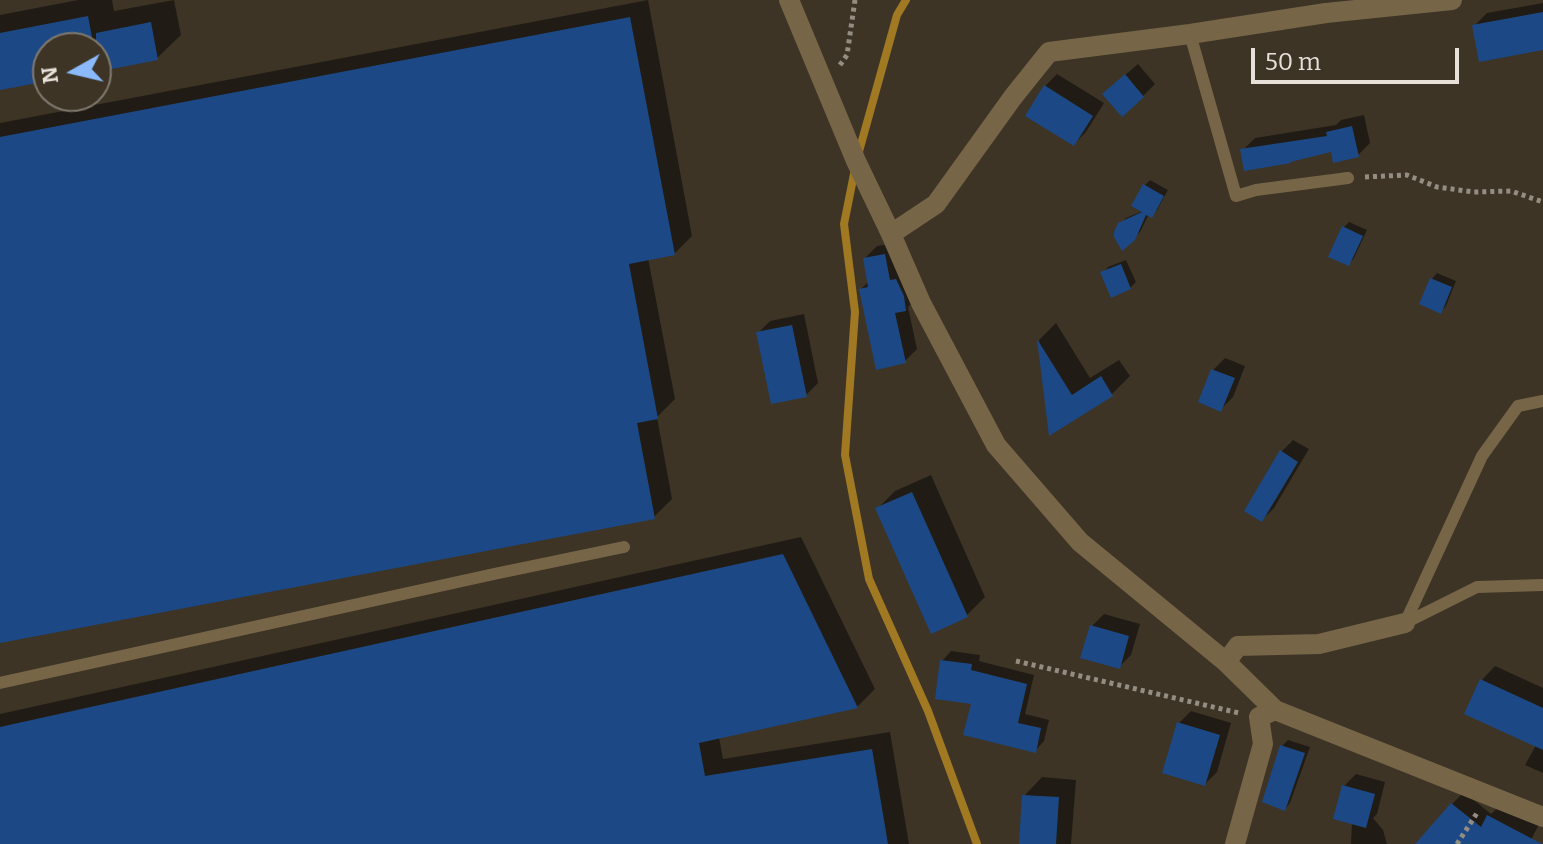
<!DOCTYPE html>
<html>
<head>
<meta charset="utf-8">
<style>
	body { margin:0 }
	#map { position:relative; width:1543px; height:844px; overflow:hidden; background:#3d3426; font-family:Bitter,serif }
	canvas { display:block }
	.north { position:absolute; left:32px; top:32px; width:80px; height:80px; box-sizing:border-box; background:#3d3426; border:2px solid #81796e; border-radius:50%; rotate:262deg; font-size:22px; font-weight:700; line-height:32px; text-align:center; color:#e7e1d9 }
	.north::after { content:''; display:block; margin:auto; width:28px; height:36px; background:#8abafc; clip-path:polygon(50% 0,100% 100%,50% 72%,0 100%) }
	.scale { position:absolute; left:1251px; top:48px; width:208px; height:36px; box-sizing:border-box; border:4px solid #e7e1d9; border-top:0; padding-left:10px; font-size:24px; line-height:28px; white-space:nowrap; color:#e7e1d9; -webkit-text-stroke:6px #3d3426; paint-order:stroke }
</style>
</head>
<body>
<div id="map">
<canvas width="1543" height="844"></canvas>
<div class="north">N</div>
<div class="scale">50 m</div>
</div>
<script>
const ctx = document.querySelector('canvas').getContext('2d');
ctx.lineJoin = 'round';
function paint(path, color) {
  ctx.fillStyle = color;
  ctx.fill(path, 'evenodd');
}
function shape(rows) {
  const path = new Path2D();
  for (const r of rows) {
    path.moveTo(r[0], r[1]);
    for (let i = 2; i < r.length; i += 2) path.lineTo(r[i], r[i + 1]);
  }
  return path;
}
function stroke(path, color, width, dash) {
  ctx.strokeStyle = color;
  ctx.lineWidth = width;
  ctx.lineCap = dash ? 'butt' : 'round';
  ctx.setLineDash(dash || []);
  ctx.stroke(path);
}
const shadow = shape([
	[78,0,112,0,114,11,174,0,181,35,157,58,96,70,96,48,48,48,48,79,0,88,0,15],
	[648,0,692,236,674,254,648,258,675,399,657,417,672,499,654,517,0,641,0,123],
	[1543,3,1543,48,1475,25,1487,13],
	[1138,64,1155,84,1143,96,1117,82],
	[1057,74,1104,103,1086,132,1074,144,1045,86],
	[1364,115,1370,143,1358,155,1332,150,1243,150,1255,138,1336,125,1341,120],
	[1150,180,1168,190,1157,210,1151,215,1149,214,1140,232,1134,238,1117,228,1126,218,1143,211,1144,186],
	[1349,222,1367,230,1354,258,1349,264,1343,228],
	[897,243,918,297,908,307,917,349,905,361,861,289,869,281,865,258,877,246],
	[1126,260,1136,282,1130,288,1103,273,1108,267],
	[1437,273,1456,281,1446,306,1441,311,1432,279],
	[804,314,818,383,806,395,758,333,770,321],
	[1056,323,1090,378,1119,360,1130,376,1112,394,1050,433,1039,340],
	[1225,358,1245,366,1233,397,1221,409,1213,370],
	[1293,440,1309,449,1274,508,1262,520,1281,452],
	[931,475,985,597,967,615,932,631,877,509,895,491],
	[801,537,875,689,857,707,719,737,723,759,890,732,909,844,0,844,0,714],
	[1104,614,1140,624,1131,655,1119,667,1092,626],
	[951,651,980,655,979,661,1034,675,1025,714,1049,720,1044,741,1036,750,942,661],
	[1495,666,1543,688,1543,773,1525,765,1536,745,1482,680],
	[1191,711,1231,723,1217,772,1205,784,1179,723],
	[1288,740,1310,747,1290,803,1285,809,1265,800,1282,746],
	[1356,774,1385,782,1377,814,1373,818,1383,830,1387,844,1351,844,1352,822,1344,786],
	[1042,777,1076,780,1071,844,1021,844,1024,796],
	[1464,792,1491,814,1501,804,1539,824,1529,844,1455,844,1452,804]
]);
const stream = shape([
	[858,155,897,15,906,0],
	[855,169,844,224,855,312,845,455,869,579,928,711,977,844]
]);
const building = shape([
	[1543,12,1543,50,1479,62,1472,25],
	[88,16,94,48,48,48,48,81,0,90,0,33],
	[630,17,675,255,629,264,658,419,637,423,655,519,0,643,0,137],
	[151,22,158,60,96,72,96,33],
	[1125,74,1144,97,1122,117,1102,94],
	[1044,85,1093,116,1074,146,1025,116],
	[1352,126,1359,157,1333,163,1331,152,1290,162,1291,163,1244,171,1240,149,1327,136,1326,132],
	[1143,184,1164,196,1152,218,1146,215,1135,240,1122,251,1114,237,1114,232,1118,223,1142,212,1131,206],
	[1342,226,1363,236,1349,266,1328,257],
	[885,254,890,280,896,279,904,296,906,311,895,313,906,363,876,370,859,289,868,287,863,258],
	[1121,264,1131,289,1111,298,1100,272],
	[1430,278,1452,287,1441,314,1419,304],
	[792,325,807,397,771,404,756,332],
	[1037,339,1072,395,1101,376,1113,396,1049,436],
	[1211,369,1235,378,1221,412,1198,402],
	[1280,450,1298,462,1262,522,1244,511],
	[912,492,968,617,931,634,875,508],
	[783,554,858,708,699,743,705,776,872,749,888,844,0,844,0,727],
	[1090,625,1129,636,1120,669,1080,658],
	[940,660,972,664,971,670,1027,684,1018,723,1041,728,1036,753,963,735,971,704,935,699],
	[1480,679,1543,708,1543,750,1464,714],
	[1177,722,1220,735,1205,786,1162,773],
	[1280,745,1305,753,1285,811,1262,802],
	[1342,785,1375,794,1366,828,1333,819],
	[1022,795,1059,797,1056,844,1019,844],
	[1451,803,1481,827,1487,815,1542,844,1415,844]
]);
const path = shape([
	[840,65,847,55,855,0],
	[1365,177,1407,175,1437,187,1474,192,1511,191,1543,202],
	[1016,661,1239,713],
	[1457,844,1477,813]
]);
const service = shape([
	[1190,34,1236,196,1256,190,1348,178],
	[1405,623,1482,456,1518,406,1543,401],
	[1405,623,1477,587,1543,585],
	[0,683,494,574,624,547]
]);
const minor = shape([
	[789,0,856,161,891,234,921,303,996,445,1080,542,1226,662,1275,710,1543,817],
	[891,234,936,204,1013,97,1049,52,1190,34,1326,13,1452,0],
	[1226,662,1238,646,1319,644,1405,623],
	[1235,844,1263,744,1259,717,1275,710]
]);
paint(shadow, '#0007');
stroke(stream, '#a27923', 8);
paint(building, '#1c4985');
stroke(path, '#948d82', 5, [4, 4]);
stroke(service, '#776547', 12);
stroke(minor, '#776547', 20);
</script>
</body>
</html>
